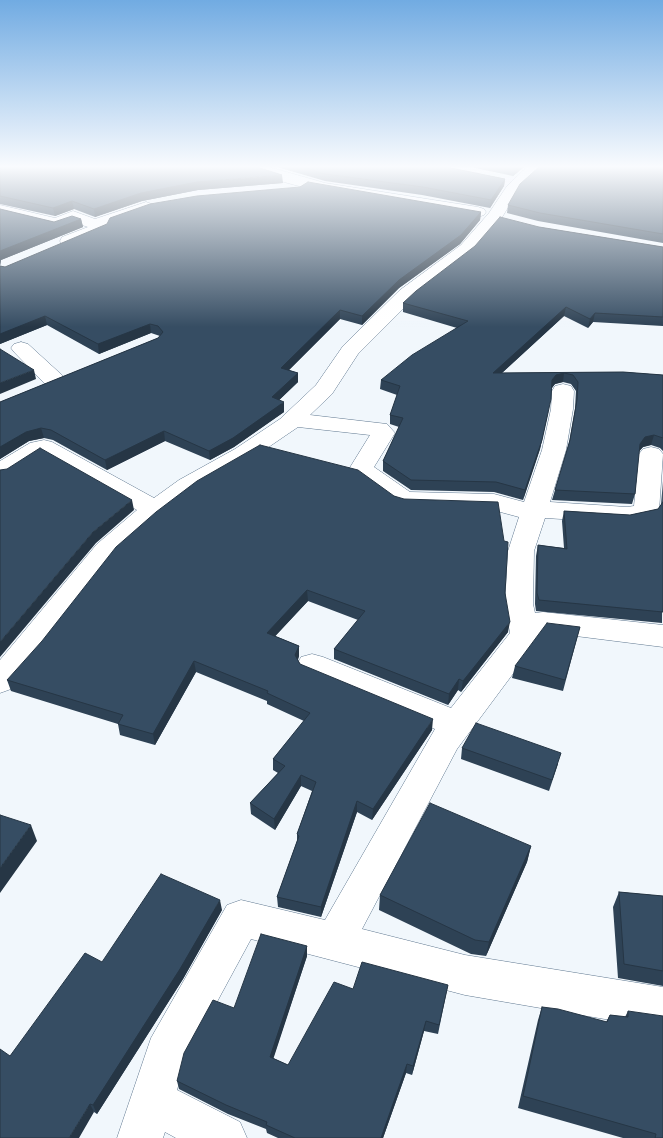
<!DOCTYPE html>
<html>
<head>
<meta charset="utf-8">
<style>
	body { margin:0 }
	canvas { display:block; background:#f1f7fc }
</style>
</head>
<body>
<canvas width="663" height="1138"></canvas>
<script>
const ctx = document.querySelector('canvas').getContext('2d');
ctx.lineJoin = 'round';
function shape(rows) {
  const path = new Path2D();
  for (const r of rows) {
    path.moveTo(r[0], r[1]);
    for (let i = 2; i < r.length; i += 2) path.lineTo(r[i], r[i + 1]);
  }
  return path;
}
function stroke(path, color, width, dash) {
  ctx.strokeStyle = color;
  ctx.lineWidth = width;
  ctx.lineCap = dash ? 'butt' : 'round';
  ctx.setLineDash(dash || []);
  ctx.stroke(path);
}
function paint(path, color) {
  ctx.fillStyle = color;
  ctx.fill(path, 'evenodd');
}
const minor = shape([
	[247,167,269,167,325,183,478,207,484,209,486,212,484,215,478,217,325,193,284,182,249,170,247,167],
	[527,167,544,167,518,191,501,219,473,253,414,298,358,354,332,394,310,415,387,424,395,433,374,467,410,492,494,494,524,502,542,450,551,409,552,391,555,386,563,384,571,386,574,391,573,409,566,450,550,502,627,507,634,506,639,454,643,449,651,447,659,449,663,454,659,511,655,517,627,523,545,518,534,551,533,604,535,613,543,612,663,625,663,647,544,632,457,749,362,929,465,955,663,987,663,1029,465,995,251,939,185,1061,177,1090,240,1122,247,1138,176,1138,165,1132,163,1138,117,1138,151,1038,227,905,241,900,325,920,435,729,301,673,297,665,301,657,312,654,323,657,451,708,510,633,505,604,508,551,519,517,493,510,404,508,395,505,352,474,349,469,370,435,298,427,251,459,197,490,156,521,117,556,44,651,11,689,0,693,0,660,97,544,137,510,42,456,9,477,0,479,0,461,30,443,44,440,52,442,154,498,179,480,235,449,280,419,316,385,343,346,400,290,461,245,489,213,507,186,527,167],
	[146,202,152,204,154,207,152,210,109,225,110,227,108,230,68,246,62,245,60,241,62,237,88,227,73,222,56,228,0,215,0,205,55,218,73,211,95,219,146,202],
	[21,342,28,344,63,376,66,381,63,386,55,387,47,386,14,352,11,348,14,344,21,342]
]);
const wall = shape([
	[0,167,283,183,198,190,142,201,95,217,74,209,55,216,0,204],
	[277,167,446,167,505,179,504,186,490,208,422,195,325,181],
	[471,167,524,167,513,176],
	[663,167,663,243,538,221,507,213,508,205],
	[0,209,54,222,81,219,83,227,1,260,0,266,5,267,481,212,480,220,460,244,399,288,362,325,340,319,289,370,298,373,298,382,279,400,284,412,234,447,210,460,165,441,107,470,53,440,44,438,29,441,0,459,0,402,158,338,160,336,151,333,99,354,47,325,0,344],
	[539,227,663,247,663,326,593,322,588,328,564,316,502,373,623,372,663,375,663,451,660,448,651,445,643,447,639,451,635,494,632,504,552,500,555,490,569,443,575,409,576,391,571,384,563,382,555,384,552,388,540,449,523,500,494,492,411,490,383,471,383,461,399,427,390,424,390,415,397,395,380,389,381,380,457,328,403,312,403,303],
	[663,481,662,623,536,611,535,604,536,556,538,545,564,548,562,521,564,511,630,515,658,509,661,505],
	[394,496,505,593,508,632,461,692,458,690,448,705,334,659,334,649,358,620,308,601,275,636,299,646,299,656,298,660,300,664,432,730,372,820,357,812,321,917,278,907,277,897,297,841,297,834,312,791,301,786,275,830,251,814,250,803,278,773,273,770,273,759,304,721,267,704,267,701,196,672,155,745,120,735,118,724,11,691,7,680],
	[580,627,563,691,512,678,515,666],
	[462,748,558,764,549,791,461,759],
	[531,846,527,862,486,956,471,954,379,910,380,895],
	[619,892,663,896,663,986,618,978,613,907],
	[222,910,183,979,97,1114,10,1056,102,962],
	[307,946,307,956,273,1058,288,1065,353,989,448,985,438,1034,424,1031,412,1075,406,1073,383,1138,278,1138,267,1133,266,1129,228,1114,179,1089,177,1081,234,1008],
	[542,1007,606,1022,610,1015,625,1017,628,1011,663,1138,623,1138,518,1108,538,1020]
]);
const shadedWall = shape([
	[516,167,524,167,513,176,514,168],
	[282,175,283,183,198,190,142,201,95,217,94,209,141,193,197,182],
	[505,179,504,186,490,208,491,200],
	[72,201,74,209,55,216,53,208],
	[481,212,480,220,460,244,399,288,362,325,362,316,399,280],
	[81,219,83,227,1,260,0,266,0,251],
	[566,307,564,316,492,382,493,373],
	[340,310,340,319,281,378,281,368],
	[595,313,593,322,588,328,590,319],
	[45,316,47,325,0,344,0,334],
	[150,324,151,333,99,354,98,344],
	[34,370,36,379,0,394,0,383],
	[298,373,298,382,272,407,272,397],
	[564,373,563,382,555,384,550,390,552,380,556,375],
	[284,402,284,412,234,447,210,460,209,451],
	[549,409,540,449,523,500,525,490],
	[41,428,44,438,29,441,0,459,0,447,26,432],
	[164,431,165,441,107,470,105,460],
	[654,435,651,445,643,447,637,454,640,444,645,437],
	[132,500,134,510,96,543,0,657,0,642,93,532],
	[307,590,308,601,268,644,267,633],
	[510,622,508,632,461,692,463,681],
	[299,646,299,656,295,666,295,655],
	[194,661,196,672,155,745,153,734],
	[459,679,458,690,448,705,449,694],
	[433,719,432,730,372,820,373,809],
	[301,775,301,786,275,830,274,819],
	[357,801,357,812,321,917,321,907],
	[31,825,37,841,0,893,0,868],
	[531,846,527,862,486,956,489,942],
	[220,900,222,910,183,979,97,1114,93,1105],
	[307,946,307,956,271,1066,270,1057],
	[426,1021,424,1031,412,1075,413,1066],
	[407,1064,406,1073,383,1138,381,1138],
	[90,1104,94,1112,79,1138,69,1138]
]);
const building = shape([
	[0,167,257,167,282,175,197,182,141,193,94,209,72,201,53,208,0,196,0,167],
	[303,167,446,167,505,179,491,200,423,187,325,174,303,167],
	[539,167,663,167,663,234,540,213,508,205,520,184,539,167],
	[308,182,481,212,461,235,399,280,362,316,340,310,281,368,298,373,272,397,284,402,233,438,209,451,164,431,105,460,51,430,41,428,26,432,0,447,0,402,158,338,163,332,158,326,150,324,98,344,45,316,0,334,0,266,5,267,107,224,110,218,150,204,197,196,300,187,308,182],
	[0,209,54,222,72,216,81,219,0,251,0,209],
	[500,217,539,227,663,247,663,317,595,313,590,319,566,307,493,373,623,372,663,375,663,438,654,435,645,437,640,444,635,494,555,490,570,440,577,400,578,382,573,375,564,373,556,375,552,380,551,399,542,440,525,490,496,482,411,480,383,461,403,418,390,415,400,386,381,380,412,355,468,321,403,303,416,291,475,246,500,217],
	[0,349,34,370,0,383,0,349],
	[260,445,358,470,394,496,404,499,498,502,504,541,508,542,505,593,510,622,463,681,459,679,449,694,334,649,365,611,307,590,267,633,299,646,295,655,300,664,433,719,373,809,357,801,321,907,277,897,299,836,297,834,316,782,301,775,274,819,250,803,285,766,273,759,310,713,267,693,268,691,194,661,153,734,118,724,123,715,7,680,42,641,116,547,156,512,197,481,260,445],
	[40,448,132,500,93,532,0,642,0,470,7,469,40,448],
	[663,502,663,612,539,600,537,593,538,545,567,549,564,511,630,515,658,509,663,502],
	[547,623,580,627,565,680,515,666,547,623],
	[476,723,561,753,552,780,462,748,476,723],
	[430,803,531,846,489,942,475,940,380,895,430,803],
	[0,815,31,825,0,868,0,815],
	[161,874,220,900,180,969,93,1105,90,1104,69,1138,0,1138,0,1049,10,1056,85,953,102,962,161,874],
	[619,892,663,896,663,971,624,964,619,892],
	[261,934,307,946,270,1057,288,1065,334,982,353,989,362,962,448,985,439,1025,426,1021,413,1066,407,1064,381,1138,295,1138,266,1125,267,1122,226,1105,177,1081,184,1053,213,1000,234,1008,261,934],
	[542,1007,558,1009,607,1022,610,1015,628,1017,628,1011,663,1016,663,1138,655,1138,656,1134,523,1096,542,1007]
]);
stroke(minor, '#607890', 1);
paint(minor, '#fff');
paint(wall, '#2e4255');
paint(shadedWall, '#263645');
paint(building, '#364d63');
stroke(building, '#263645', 1);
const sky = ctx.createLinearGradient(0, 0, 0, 327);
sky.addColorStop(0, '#71abe2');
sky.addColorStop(0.51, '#f9fbfe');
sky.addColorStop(1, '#f9fbfe00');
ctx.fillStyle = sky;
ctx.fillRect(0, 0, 663, 327);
</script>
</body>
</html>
